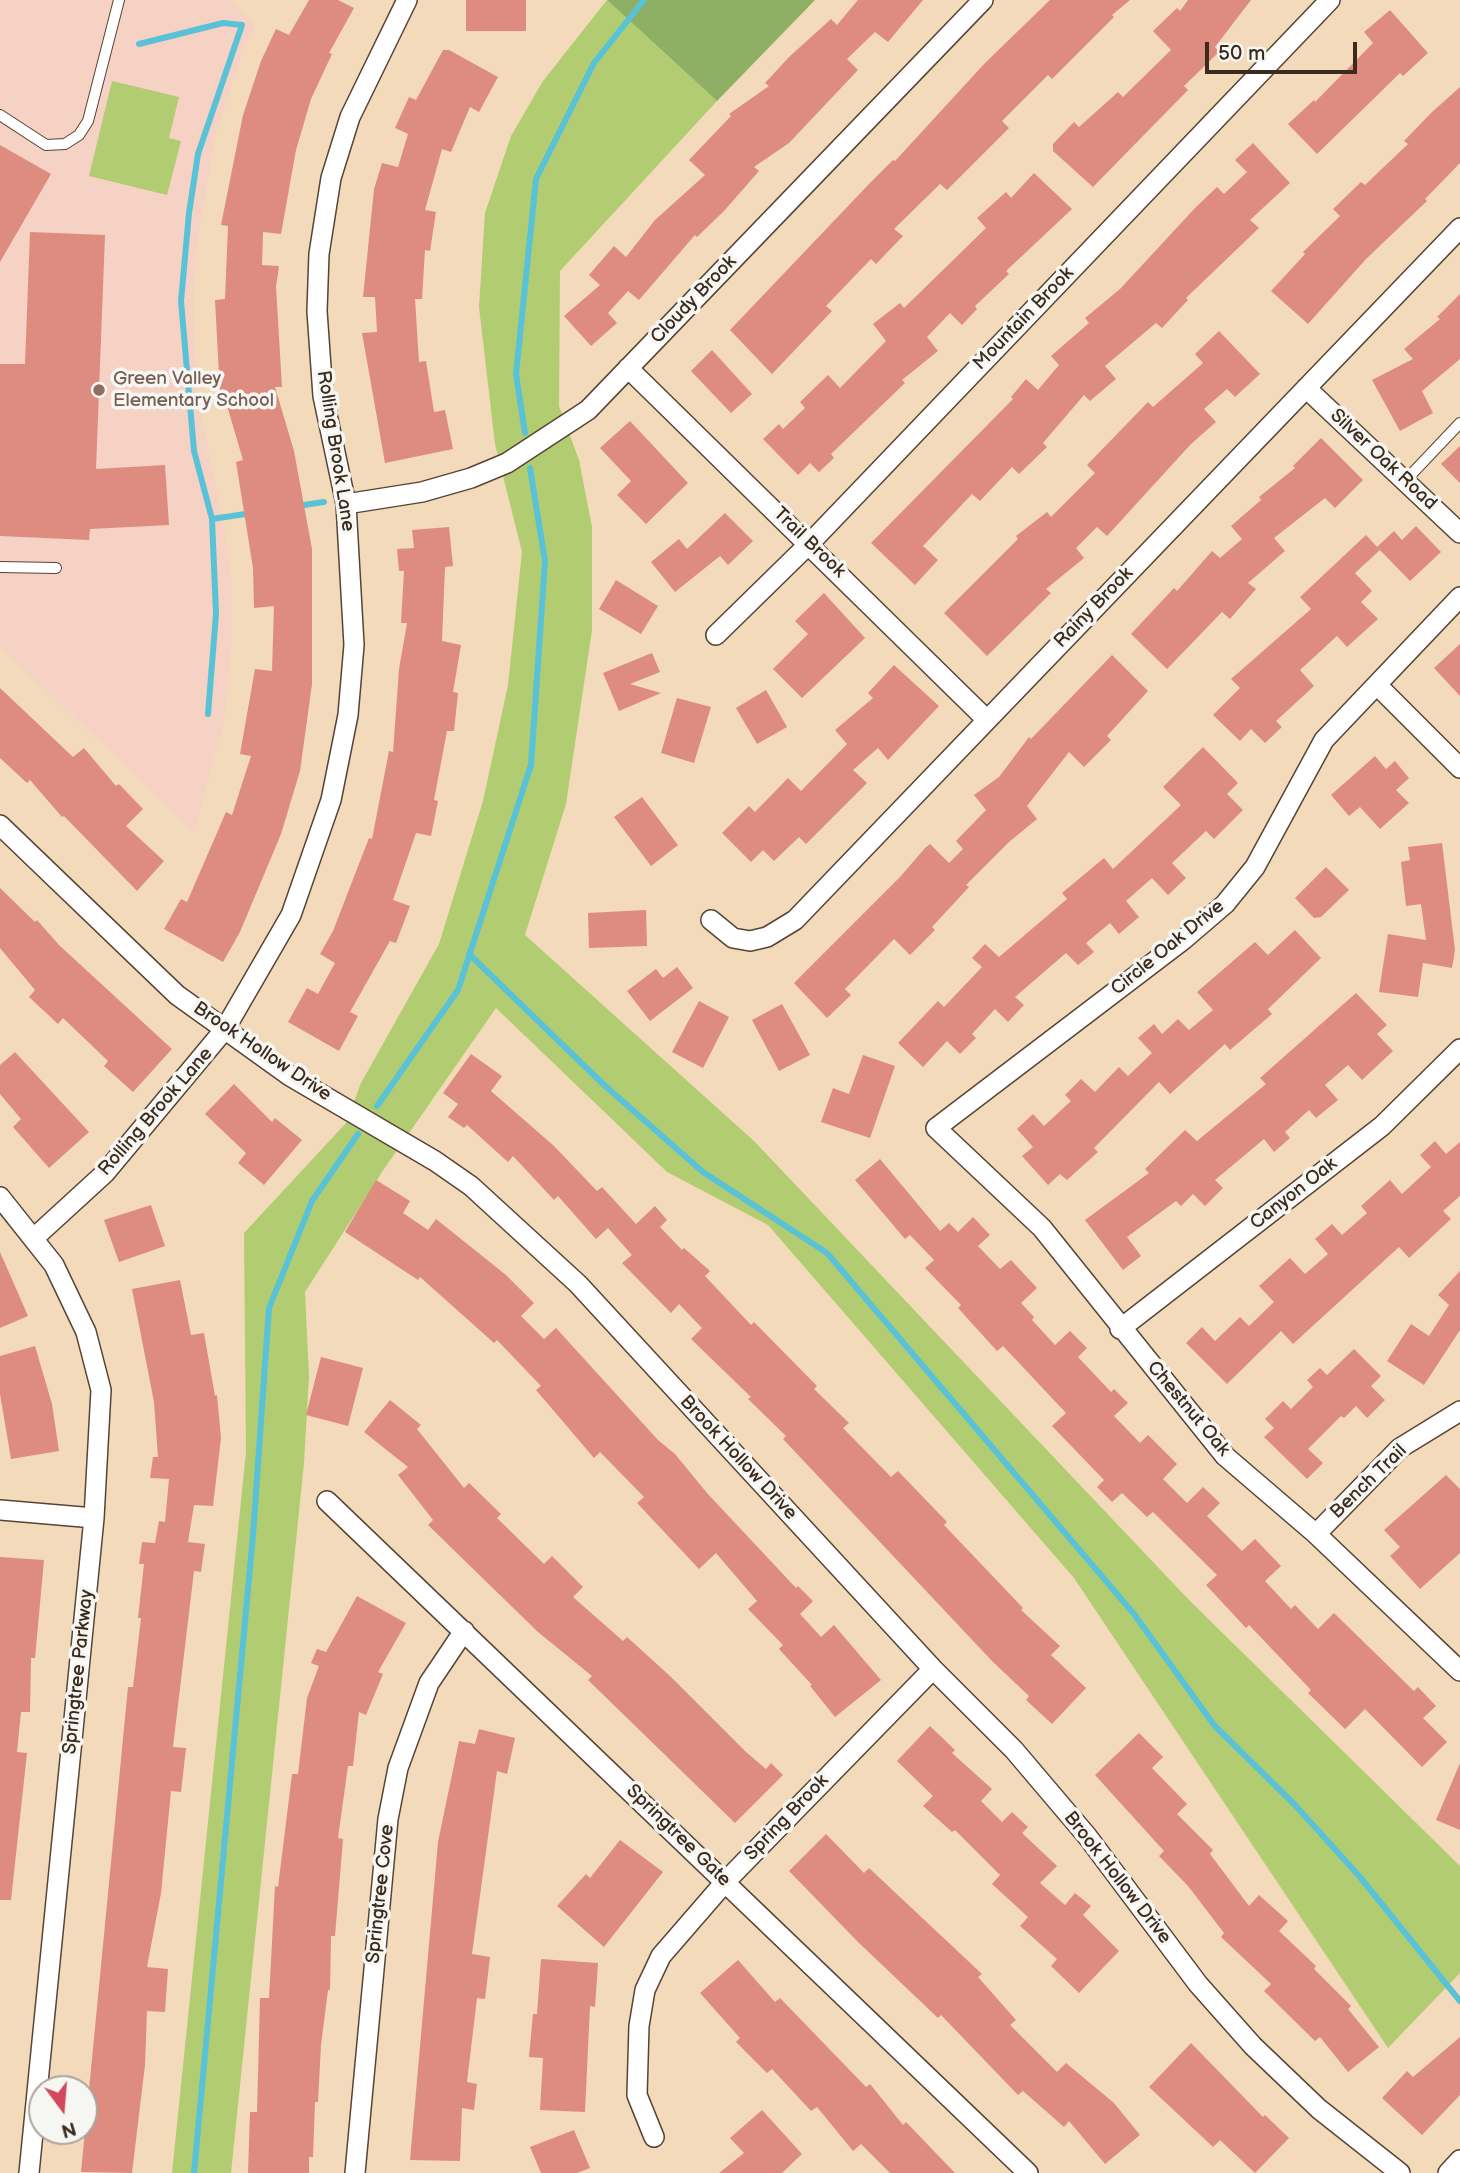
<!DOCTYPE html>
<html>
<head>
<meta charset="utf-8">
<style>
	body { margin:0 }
	#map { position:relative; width:1460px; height:2173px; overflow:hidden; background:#f3daba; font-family:"Balsamiq Sans",sans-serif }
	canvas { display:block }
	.north { position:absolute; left:28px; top:2075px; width:70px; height:70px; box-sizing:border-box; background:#f6f6f2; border:2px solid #aba49d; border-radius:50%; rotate:164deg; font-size:19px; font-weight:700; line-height:28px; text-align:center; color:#3b2a1e }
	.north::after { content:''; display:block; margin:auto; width:24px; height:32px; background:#d1495b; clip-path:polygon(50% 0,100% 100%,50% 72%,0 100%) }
	.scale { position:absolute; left:1205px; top:42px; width:152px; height:32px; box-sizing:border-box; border:4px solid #3b2a1e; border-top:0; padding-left:9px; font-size:21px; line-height:24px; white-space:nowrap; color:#3b2a1e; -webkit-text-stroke:5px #f6f6f2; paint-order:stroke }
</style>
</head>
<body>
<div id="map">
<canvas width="1460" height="2173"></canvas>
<div class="north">N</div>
<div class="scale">50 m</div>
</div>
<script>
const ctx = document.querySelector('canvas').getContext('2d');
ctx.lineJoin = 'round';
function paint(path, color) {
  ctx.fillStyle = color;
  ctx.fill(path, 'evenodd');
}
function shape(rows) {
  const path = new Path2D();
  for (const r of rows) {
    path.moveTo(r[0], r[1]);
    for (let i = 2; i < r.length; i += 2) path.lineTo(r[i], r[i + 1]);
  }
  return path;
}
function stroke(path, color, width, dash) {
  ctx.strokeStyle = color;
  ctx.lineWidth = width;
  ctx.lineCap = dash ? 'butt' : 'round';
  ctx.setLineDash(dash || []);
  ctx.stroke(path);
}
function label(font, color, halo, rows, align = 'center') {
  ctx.font = font + ' "Balsamiq Sans",sans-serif';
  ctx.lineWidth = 7;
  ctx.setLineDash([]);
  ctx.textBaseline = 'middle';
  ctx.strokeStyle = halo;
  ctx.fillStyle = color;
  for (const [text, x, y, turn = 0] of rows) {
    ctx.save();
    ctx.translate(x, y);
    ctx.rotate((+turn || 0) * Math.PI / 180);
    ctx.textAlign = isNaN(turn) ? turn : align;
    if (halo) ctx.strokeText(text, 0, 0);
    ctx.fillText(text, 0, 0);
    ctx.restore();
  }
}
const built = shape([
	[0,0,230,0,255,25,240,60,216,133,197,243,193,301,195,362,202,418,225,532,232,585,232,636,224,722,194,833,0,646]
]);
const green = shape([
	[607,0,717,101,560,271,559,406,579,460,592,527,592,630,566,804,525,935,754,1141,1190,1601,1460,1866,1460,1973,1388,2048,1074,1578,768,1225,667,1172,496,1008,384,1169,305,1292,309,1376,304,1463,231,2173,172,2173,246,1452,244,1233,346,1123,361,1083,439,944,483,801,508,685,522,552,495,444,479,307,485,213,511,136,543,81],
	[112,81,179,97,169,138,181,141,167,195,89,176]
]);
const forest = shape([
	[607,0,815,0,717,101]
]);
const stream = shape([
	[139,44,223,23,242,25,198,154,189,213,181,301,194,451,212,519,216,614,208,714],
	[525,433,516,374,536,179,594,63,644,0],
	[297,506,324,502],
	[212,519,252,513],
	[469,954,603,1084,703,1172,827,1253,1134,1614,1214,1725,1295,1805,1360,1877,1460,2001],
	[377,1106,458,990,531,765,545,561,530,468],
	[194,2173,253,1535,269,1308,312,1201,358,1134]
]);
const building = shape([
	[309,0,338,0,354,8,329,53,332,54,311,99,296,150,281,234,263,232,262,265,279,266,276,287,282,387,275,387,294,451,312,549,312,684,300,771,281,834,240,932,223,962,164,929,181,899,187,902,226,812,232,815,251,756,240,754,255,669,272,671,274,606,254,608,253,568,236,462,243,460,223,392,220,393,215,300,225,299,228,226,221,225,243,115,261,61,276,29,289,35],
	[466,0,526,0,526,31,466,31],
	[858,0,923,0,888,42,875,32,847,59,858,70,789,143,754,167,759,171,724,211,697,237,695,235,639,300,628,291,608,313,617,323,591,346,564,316,600,285,589,275,614,246,626,257,655,220,705,175,689,160,731,116,729,114,769,86,765,83,789,57,831,19,837,25],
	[1050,0,1130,0,1112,15,1114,17,1052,79,1048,75,1002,121,1009,128,947,190,940,184,894,229,903,236,876,264,871,259,826,306,832,311,772,374,730,330,869,184,893,160,895,161,985,63],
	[1188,0,1251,0,1215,47,1219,52,1184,86,1188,90,1093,187,1053,151,1053,144,1074,122,1079,127,1118,92,1123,97,1171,50,1153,31,1177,8,1180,11],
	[1390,10,1428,53,1403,76,1400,73,1317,154,1288,124,1314,100,1315,102,1373,43,1364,32],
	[443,50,449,50,498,77,479,112,470,107,451,152,442,149,425,210,436,212,430,251,425,250,422,299,415,299,419,362,426,361,434,412,445,410,453,449,385,463,362,333,377,332,375,297,363,297,374,189,382,163,398,167,408,134,395,128,409,97,416,100],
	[1460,87,1460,163,1425,199,1427,201,1366,259,1308,324,1271,291,1305,254,1303,252,1340,216,1333,209,1361,182,1365,185,1408,144,1404,141,1431,113],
	[1253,143,1290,183,1250,220,1259,228,1186,298,1188,300,1162,328,1156,323,1105,366,1116,379,1090,401,1084,395,1043,443,1047,447,1019,474,1012,467,980,501,972,494,923,546,938,560,915,585,871,543,1013,399,1011,397,1026,379,1038,390,1059,365,1051,356,1089,323,1085,318,1120,289,1195,208,1217,187,1224,194,1247,172,1235,160],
	[0,145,51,174,0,262],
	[1034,173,1072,209,1006,271,1009,274,975,306,977,309,962,325,950,313,927,337,938,351,902,380,905,383,831,454,834,458,819,472,810,463,798,475,763,439,779,424,783,429,805,408,800,402,828,375,840,388,886,341,873,324,900,303,904,308,986,228,977,218,1006,192,1011,198],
	[30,232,105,235,96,469,165,465,169,525,90,529,89,540,0,536,0,364,25,364],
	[1460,294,1460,359,1422,391,1433,413,1400,431,1372,380,1413,359,1404,349,1440,319,1437,317],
	[1219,331,1260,374,1235,397,1227,389,1204,409,1216,422,1191,444,1107,536,1097,527,1076,548,1084,558,1046,589,1051,593,987,656,944,613,1018,539,1016,536,1047,512,1051,517,1095,473,1087,465,1148,402,1153,407,1203,363,1195,354],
	[712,350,752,394,731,413,691,371],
	[630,421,688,483,646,524,617,495,631,481,600,448],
	[1321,438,1363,480,1335,508,1325,498,1274,538,1285,551,1248,583,1256,589,1230,619,1222,612,1167,669,1131,634,1174,588,1177,591,1212,551,1220,558,1242,539,1231,526,1261,500,1259,497,1295,468,1293,466],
	[1460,446,1460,483,1441,464],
	[725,513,753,541,728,565,720,556,675,592,651,562,679,539,687,549],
	[1416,526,1441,552,1410,581,1377,547,1394,531,1402,540],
	[449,527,453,566,445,567,442,641,461,645,453,692,458,693,454,731,447,731,434,800,438,801,431,836,416,833,393,900,410,906,396,943,390,941,350,1012,358,1016,339,1051,288,1022,307,988,318,994,335,963,320,954,333,931,369,838,372,839,389,751,393,752,399,669,407,623,401,623,404,571,399,571,397,549,414,548,412,530],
	[1366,535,1380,550,1355,573,1372,591,1361,602,1378,619,1347,647,1337,636,1300,670,1314,686,1276,721,1282,727,1265,743,1251,729,1240,741,1213,715,1240,688,1231,679,1311,609,1300,597],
	[616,580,658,606,641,634,599,609],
	[824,593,865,638,802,698,773,669,808,634,795,621],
	[1460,644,1460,696,1434,668],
	[652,653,660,672,630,684,661,693,619,711,603,673],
	[1112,655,1148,691,1107,736,1111,740,1084,767,1069,752,1027,806,1037,819,1009,842,966,885,969,887,932,927,935,930,910,955,894,939,845,989,851,995,827,1018,794,983,900,877,925,848,930,844,949,863,963,849,956,841,986,810,974,795,999,777,1029,737,1031,739],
	[894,665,939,706,888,760,878,748,853,770,867,783,806,844,799,837,774,861,763,850,751,862,722,833,749,806,755,812,788,778,801,791,847,744,835,730,873,698,868,693],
	[0,688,73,757,84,748,116,786,119,784,143,809,126,826,164,861,137,891,64,816,62,817,30,780,27,783,0,758],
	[766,690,787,727,757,744,736,708],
	[677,698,711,707,694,763,661,753],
	[1203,747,1238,783,1227,794,1243,810,1214,839,1206,831,1172,863,1186,878,1168,895,1152,878,1126,901,1139,917,1119,934,1110,923,1086,943,1094,952,1078,965,1066,953,1015,997,1024,1005,1008,1022,995,1009,972,1034,976,1038,960,1054,947,1041,923,1067,898,1043,938,1001,944,1007,982,967,972,958,985,944,999,957,1067,899,1062,893,1104,858,1113,869,1181,805,1163,787],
	[1375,756,1386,769,1395,761,1409,778,1396,790,1409,803,1380,829,1360,807,1349,816,1331,795],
	[642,797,678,845,651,866,614,817],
	[1442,843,1455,950,1452,968,1423,963,1418,997,1379,992,1388,934,1426,940,1421,904,1406,906,1401,862,1410,860,1408,847],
	[1326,867,1349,890,1321,917,1314,918,1295,898],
	[0,888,35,922,37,920,59,945,172,1049,133,1092,104,1066,108,1061,63,1018,58,1024,29,997,35,990,0,948],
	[646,910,647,946,589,948,588,913],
	[1295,930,1321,958,1268,1009,1272,1014,1230,1050,1225,1044,1170,1094,1159,1082,1094,1148,1098,1152,1067,1180,1060,1174,1048,1185,1022,1156,1033,1147,1017,1129,1033,1114,1044,1126,1071,1101,1065,1095,1081,1079,1095,1092,1119,1067,1128,1076,1152,1053,1138,1038,1154,1024,1162,1034,1178,1019,1189,1030,1213,1010,1197,992,1255,942,1268,955],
	[677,967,693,988,650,1021,627,991,656,969,663,978],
	[1356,993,1387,1025,1377,1034,1393,1051,1362,1080,1348,1065,1325,1085,1338,1100,1316,1118,1309,1110,1285,1132,1290,1138,1274,1152,1264,1139,1215,1180,1223,1188,1205,1206,1193,1194,1181,1206,1176,1201,1127,1237,1141,1256,1123,1270,1085,1220,1149,1173,1145,1169,1185,1130,1197,1141,1266,1084,1260,1078],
	[699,1001,729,1017,703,1068,672,1052],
	[782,1004,810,1055,779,1071,752,1020],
	[15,1052,89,1132,49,1168,13,1127,21,1119,0,1094,0,1065],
	[471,1054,502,1076,491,1091,554,1146,597,1191,602,1187,636,1224,655,1206,667,1220,660,1227,682,1250,684,1248,710,1271,705,1276,751,1325,754,1322,817,1386,814,1389,849,1423,843,1428,891,1477,898,1471,947,1522,944,1525,1023,1608,1021,1610,1060,1646,1051,1655,1086,1688,1052,1724,1026,1700,1029,1696,992,1661,783,1439,786,1436,748,1399,751,1397,691,1339,702,1328,679,1304,671,1313,622,1263,632,1255,608,1228,596,1239,558,1196,554,1200,513,1156,508,1162,467,1125,464,1128,448,1117,458,1104,443,1093],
	[863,1055,895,1066,870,1138,821,1122,833,1088,849,1094],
	[234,1084,272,1122,275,1118,302,1140,264,1185,238,1163,246,1153,205,1114],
	[1435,1141,1446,1154,1460,1142,1460,1196,1443,1211,1451,1219,1409,1258,1399,1247,1293,1344,1281,1331,1227,1384,1186,1343,1202,1327,1215,1341,1240,1317,1249,1326,1274,1302,1259,1286,1290,1258,1305,1274,1328,1254,1315,1239,1332,1224,1342,1235,1367,1213,1361,1206,1390,1180,1402,1194,1431,1167,1420,1155],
	[880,1159,940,1231,949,1223,958,1232,973,1217,990,1235,978,1246,1000,1269,1011,1260,1037,1288,1021,1303,1034,1317,1032,1320,1055,1345,1070,1331,1087,1348,1078,1357,1111,1392,1114,1389,1128,1403,1114,1416,1140,1443,1148,1435,1177,1464,1163,1479,1187,1503,1203,1487,1220,1503,1207,1516,1242,1551,1255,1539,1281,1566,1265,1581,1291,1609,1295,1605,1318,1629,1334,1613,1414,1691,1418,1687,1436,1706,1423,1718,1447,1742,1422,1767,1365,1709,1345,1729,1308,1693,1311,1690,1249,1625,1246,1628,1206,1585,1217,1575,1153,1512,1147,1517,1122,1493,1112,1502,1097,1487,1104,1480,1052,1426,1066,1413,1003,1346,997,1351,958,1308,961,1305,925,1268,934,1260,910,1235,905,1239,855,1180],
	[376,1180,410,1201,403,1213,428,1230,436,1219,506,1275,534,1303,521,1316,544,1339,556,1328,658,1440,675,1454,707,1493,796,1588,798,1586,813,1601,800,1614,821,1637,834,1625,881,1680,835,1717,810,1686,812,1685,779,1649,783,1645,748,1609,757,1601,716,1553,699,1569,637,1503,644,1497,600,1452,594,1458,536,1390,541,1386,497,1340,494,1343,420,1277,418,1280,345,1232],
	[151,1205,165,1246,119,1262,104,1220],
	[0,1252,28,1316,0,1328],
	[1460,1271,1460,1330,1424,1385,1387,1361,1411,1324,1429,1336,1449,1305,1438,1295],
	[180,1280,191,1335,204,1333,215,1396,217,1395,221,1438,213,1506,194,1505,188,1542,205,1544,201,1572,194,1571,173,1747,186,1748,181,1792,171,1791,161,1893,147,1967,168,1969,165,2012,147,2011,145,2065,132,2173,81,2172,128,1687,133,1687,141,1618,138,1618,144,1564,139,1564,142,1542,155,1543,159,1521,165,1522,169,1479,150,1478,153,1457,158,1457,154,1402,132,1289],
	[35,1346,52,1404,59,1451,11,1459,0,1394,0,1356],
	[1354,1349,1381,1376,1371,1386,1385,1400,1367,1418,1356,1406,1344,1418,1341,1416,1308,1449,1323,1463,1307,1479,1264,1437,1274,1428,1265,1419,1283,1401,1291,1409,1313,1387,1307,1380,1320,1368,1327,1375],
	[321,1357,363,1368,348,1426,306,1415],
	[390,1400,421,1425,417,1429,464,1488,469,1483,501,1514,497,1518,544,1564,552,1556,583,1587,573,1597,623,1641,627,1637,670,1676,746,1752,766,1769,771,1763,783,1775,735,1823,588,1680,592,1676,538,1632,428,1525,433,1520,398,1475,408,1467,364,1432],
	[1446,1475,1460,1489,1460,1553,1420,1589,1390,1556,1400,1547,1384,1530],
	[0,1557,44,1560,35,1658,31,1658,30,1712,21,1712,17,1752,27,1753,11,1900,0,1900],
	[357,1596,406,1623,378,1672,383,1674,366,1715,359,1712,353,1766,348,1766,338,1838,343,1839,335,1936,331,1936,330,1990,328,1990,321,2045,318,2102,315,2102,313,2157,309,2157,309,2173,248,2173,250,2112,257,2112,260,1998,269,1998,275,1886,278,1887,292,1774,298,1774,307,1698,319,1666,311,1663,317,1649,326,1652],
	[930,1726,955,1750,952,1753,992,1789,981,1801,1002,1822,1012,1812,1028,1827,1022,1833,1057,1866,1040,1883,1065,1905,1075,1893,1091,1906,1083,1915,1119,1951,1079,1993,1051,1966,1057,1959,1020,1926,1028,1917,992,1884,1000,1875,955,1830,952,1832,923,1806,933,1796,897,1761],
	[479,1729,515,1738,507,1774,497,1771,472,1954,490,1957,485,1999,477,1998,467,2082,477,2084,474,2110,462,2108,460,2161,410,2160,438,1842,459,1741,475,1744],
	[1139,1733,1163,1757,1152,1768,1187,1804,1177,1814,1213,1850,1210,1854,1249,1906,1259,1895,1288,1921,1279,1931,1316,1966,1314,1969,1351,2006,1348,2009,1379,2047,1348,2072,1320,2037,1315,2041,1264,1991,1271,1984,1221,1937,1224,1933,1188,1886,1159,1856,1164,1851,1095,1775],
	[1460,1763,1460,1830,1436,1820],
	[826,1834,864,1873,869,1868,982,1974,978,1977,1016,2020,1010,2025,1057,2072,1066,2063,1114,2103,1140,2135,1105,2164,1069,2121,1064,2127,1023,2091,1018,2095,941,2015,938,2018,858,1942,789,1871],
	[620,1840,663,1872,604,1947,557,1906,586,1874,590,1878],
	[541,1959,598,1963,595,2007,590,2006,585,2112,540,2110,543,2058,529,2057,533,2014,537,2014],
	[738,1960,775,2002,780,1998,866,2087,870,2084,903,2125,906,2122,955,2173,890,2173,861,2144,853,2151,817,2107,811,2111,772,2069,767,2073,736,2042,740,2038,700,1993],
	[1460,2037,1460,2095,1422,2135,1382,2098,1407,2071,1413,2077],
	[1191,2043,1263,2117,1265,2115,1289,2138,1255,2173,1220,2140,1213,2147,1149,2087],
	[762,2110,802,2154,782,2173,719,2173,744,2153,730,2138],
	[574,2130,590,2168,577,2173,541,2173,530,2147]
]);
const service = shape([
	[0,115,46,145,65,144,79,135,88,121,119,0],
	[1405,481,1460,423],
	[0,567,56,568]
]);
const minor = shape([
	[628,368,987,720],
	[1306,388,1460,533],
	[346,504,422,492,471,478,507,463,588,410,983,0],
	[1460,597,1324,740,1255,867,1225,904,1183,940,936,1128,1042,1228,1225,1456,1316,1534,1460,1671],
	[716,635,810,543,1330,0],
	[1377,685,1460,768],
	[0,825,177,995,290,1076,435,1161,471,1186,578,1284,933,1669,1014,1750,1087,1836,1198,1984,1253,2046,1319,2109,1400,2173],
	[711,920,733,938,750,941,767,937,795,920,1460,228],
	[0,1197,54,1265,86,1332,101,1390,94,1518,29,2173],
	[34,1238,105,1173,225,1029,291,915,331,800,348,715,354,645,346,504,323,396,317,311,319,254,331,178,350,117,407,0],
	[1120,1329,1382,1126,1460,1049],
	[327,1501,1028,2173],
	[0,1510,94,1518],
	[1316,1534,1400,1448,1460,1411],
	[654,2137,637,2095,639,2026,645,1990,661,1956,726,1881,933,1669],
	[355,2173,388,1819,398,1768,429,1683,464,1631],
	[1448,2173,1460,2160]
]);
const markers = [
	[99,390,7,"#8d6e63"]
];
const streetNames = [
	["Cloudy Brook",694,300,-46],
	["Mountain Brook",1024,319,-46],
	["Rolling Brook Lane",335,451,81],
	["Silver Oak Road",1383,460,43],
	["Trail Brook",809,543,44],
	["Rainy Brook",1094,608,-46],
	["Circle Oak Drive",1168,948,-39],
	["Brook Hollow Drive",262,1052,34],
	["Rolling Brook Lane",156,1112,-49],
	["Canyon Oak",1294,1194,-38],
	["Chestnut Oak",1188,1409,50],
	["Brook Hollow Drive",738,1458,47],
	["Bench Trail",1369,1482,-44],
	["Springtree Parkway",79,1672,-84],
	["Spring Brook",787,1818,-46],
	["Springtree Gate",678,1836,44],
	["Brook Hollow Drive",1117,1878,52],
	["Springtree Cove",381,1894,-84]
];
const educationNames = [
	["Green Valley",113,379],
	["Elementary School",113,401]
];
paint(built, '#f5d2c3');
paint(green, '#b2cc72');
paint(forest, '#8db064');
stroke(stream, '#5ac2d7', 6);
paint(building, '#de8c80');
stroke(service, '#574435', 12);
stroke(minor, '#574435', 22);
stroke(service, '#fff', 10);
stroke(minor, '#fff', 19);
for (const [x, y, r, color] of markers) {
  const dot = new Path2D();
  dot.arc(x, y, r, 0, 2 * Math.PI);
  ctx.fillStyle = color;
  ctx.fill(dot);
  stroke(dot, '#f6f6f2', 2.5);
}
label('19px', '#3b2a1e', '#f6f6f2', streetNames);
label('19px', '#785e54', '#f6f6f2', educationNames, 'left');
</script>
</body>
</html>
